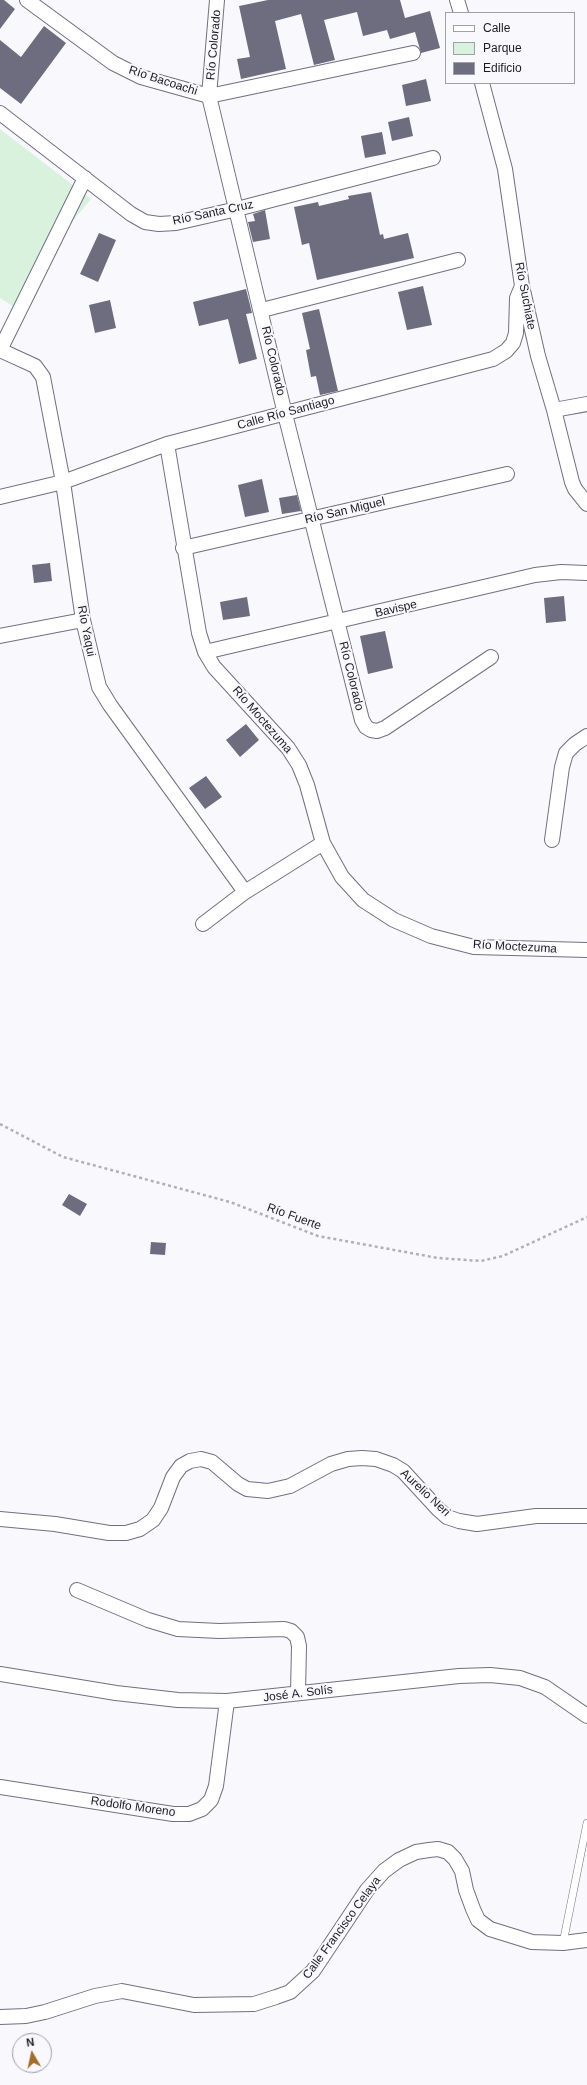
<!DOCTYPE html>
<html>
<head>
<meta charset="utf-8">
<style>
	body { margin:0 }
	#map { position:relative; width:587px; height:2085px; overflow:hidden; background:#f9f8fd; font-family:Arial,sans-serif }
	canvas { display:block }
	.legend { position:absolute; left:445px; top:12px; width:130px; height:72px; box-sizing:border-box; background:#f9f8fd; border:1px solid #a1a0a6; margin:0; padding:5px 7px; list-style:none; font-size:12px; color:#1c1b23 }
	.legend li { display:flex; align-items:center; gap:8px; height:20px }
	.legend b { width:20px; border:1px solid #a1a0a6 }
	.north { position:absolute; left:12px; top:2033px; width:40px; height:40px; box-sizing:border-box; background:#f9f8fd; border:1px solid #a1a0a6; border-radius:50%; rotate:351deg; font-size:11px; font-weight:700; line-height:16px; text-align:center; color:#1c1b23 }
	.north::after { content:''; display:block; margin:auto; width:14px; height:18px; background:#a46d28; clip-path:polygon(50% 0,100% 100%,50% 72%,0 100%) }
</style>
</head>
<body>
<div id="map">
<canvas width="587" height="2085"></canvas>
<ul class="legend">
<li><b style="height:5px;background:#fff"></b>Calle</li>
<li><b style="height:11px;background:#d8f2de"></b>Parque</li>
<li><b style="height:11px;background:#6e6c7f"></b>Edificio</li>
</ul>
<div class="north">N</div>
</div>
<script>
const ctx = document.querySelector('canvas').getContext('2d');
ctx.lineJoin = 'round';
function paint(path, color) {
  ctx.fillStyle = color;
  ctx.fill(path, 'evenodd');
}
function shape(rows) {
  const path = new Path2D();
  for (const r of rows) {
    path.moveTo(r[0], r[1]);
    for (let i = 2; i < r.length; i += 2) path.lineTo(r[i], r[i + 1]);
  }
  return path;
}
function stroke(path, color, width, dash) {
  ctx.strokeStyle = color;
  ctx.lineWidth = width;
  ctx.lineCap = dash ? 'butt' : 'round';
  ctx.setLineDash(dash || []);
  ctx.stroke(path);
}
function label(font, color, halo, rows, align = 'center') {
  ctx.font = font + ' Arial,sans-serif';
  ctx.lineWidth = 4;
  ctx.setLineDash([]);
  ctx.textBaseline = 'middle';
  ctx.strokeStyle = halo;
  ctx.fillStyle = color;
  for (const [text, x, y, turn = 0] of rows) {
    ctx.save();
    ctx.translate(x, y);
    ctx.rotate((+turn || 0) * Math.PI / 180);
    ctx.textAlign = isNaN(turn) ? turn : align;
    if (halo) ctx.strokeText(text, 0, 0);
    ctx.fillText(text, 0, 0);
    ctx.restore();
  }
}
const green = shape([
	[0,129,91,199,43,257,14,307,0,298]
]);
const building = shape([
	[0,0,4,0,15,9,0,29],
	[268,0,400,0,405,18,430,11,440,48,421,53,415,32,390,39,387,30,363,36,357,12,324,20,335,60,314,65,301,14,275,21,286,69,241,79,237,59,250,57,239,6],
	[44,26,66,43,21,104,0,88,0,40,21,57],
	[426,79,431,101,406,106,402,85],
	[409,117,413,136,392,141,388,122],
	[382,132,386,154,365,158,361,136],
	[371,192,380,235,383,234,384,239,408,233,414,258,317,280,309,243,302,245,294,207,318,202,319,206,349,199,348,196],
	[265,210,270,239,253,242,248,222,255,221,253,214],
	[99,233,116,240,98,282,80,274],
	[423,286,432,325,407,330,398,292],
	[246,289,252,313,246,314,257,359,239,364,228,319,199,326,193,302],
	[110,300,116,328,95,333,89,305],
	[319,309,338,391,320,395,316,376,311,377,306,350,310,349,302,313],
	[262,479,269,512,245,517,238,485],
	[297,495,301,511,282,514,279,498],
	[50,563,52,581,34,583,32,565],
	[564,596,566,621,546,623,544,598],
	[247,597,250,616,223,620,220,602],
	[385,631,393,668,368,674,360,636],
	[246,724,259,740,240,757,226,740],
	[206,776,222,797,205,809,189,788],
	[69,1194,87,1204,80,1216,62,1205],
	[151,1242,166,1243,165,1255,150,1254]
]);
const path = shape([
	[0,1124,63,1157,230,1202,318,1236,438,1258,481,1261,503,1256,587,1217]
]);
const service = shape([
	[563,1943,587,1823]
]);
const minor = shape([
	[27,0,113,63,141,77,209,96,413,53],
	[217,0,209,96,285,414,362,720,366,727,371,730,377,731,385,728,491,657],
	[457,0,461,13],
	[482,83,505,169,522,286,538,356,554,410,572,482,575,489,587,504],
	[0,113,131,214,145,222,159,224,176,223,237,209,433,158],
	[262,310,458,260],
	[0,350,35,366,43,377,63,482,83,620,99,687,110,705,245,892],
	[0,350,85,178],
	[554,410,587,404],
	[167,444,199,633,205,652,214,667,288,748,299,765,307,785,323,843,342,877,363,900,394,920,431,936,474,947,587,950],
	[0,497,63,482,167,444,493,359,506,351,513,343,516,333,517,298,522,286],
	[183,548,507,474],
	[0,636,83,620],
	[205,652,535,575,561,572,587,573],
	[552,840,562,767,566,753,575,744,587,736],
	[203,924,245,892,323,843],
	[0,1519,55,1524,109,1533,126,1533,140,1529,153,1520,161,1508,173,1477,181,1466,190,1461,201,1459,212,1462,238,1484,247,1489,268,1491,290,1486,331,1464,348,1459,362,1458,376,1459,393,1465,403,1471,438,1509,447,1517,459,1521,477,1524,536,1516,587,1516],
	[77,1590,148,1620,178,1629,219,1631,284,1629,291,1631,297,1637,299,1646,298,1693],
	[0,1674,116,1693,178,1700,227,1701,459,1676,490,1675,520,1678,545,1687,587,1716],
	[0,1787,173,1814,189,1814,202,1809,211,1800,216,1786,227,1701],
	[0,2017,26,2016,45,2012,95,1996,122,1991,194,2005,254,2004,276,1997,290,1992,313,1971,367,1890,384,1871,399,1860,416,1852,429,1850,438,1849,448,1852,455,1859,462,1871,466,1890,473,1909,478,1920,490,1929,532,1942,563,1943,587,1940]
]);
const streetNames = [
	["Río Colorado",214,45,-85],
	["Río Bacoachi",163,81,18],
	["Río Santa Cruz",213,213,-12],
	["Río Suchiate",525,296,79],
	["Río Colorado",273,361,77],
	["Calle Río Santiago",286,413,-15],
	["Río San Miguel",345,511,-13],
	["Bavispe",396,609,-13],
	["Río Yaqui",86,631,79],
	["Río Colorado",351,676,76],
	["Río Moctezuma",262,720,49],
	["Río Moctezuma",515,947,3],
	["Río Fuerte",294,1217,20],
	["Aurelio Neri",425,1493,43],
	["José A. Solís",298,1694,-7],
	["Rodolfo Moreno",133,1807,8],
	["Calle Francisco Celaya",342,1928,-54]
];
paint(green, '#d8f2de');
paint(building, '#6e6c7f');
stroke(service, '#716f82', 8);
stroke(minor, '#716f82', 16);
stroke(path, '#b1b0b6', 2.5, [3, 3]);
stroke(service, '#fff', 7);
stroke(minor, '#fff', 14);
label('12px', '#1c1b23', '#f9f8fd', streetNames);
</script>
</body>
</html>
